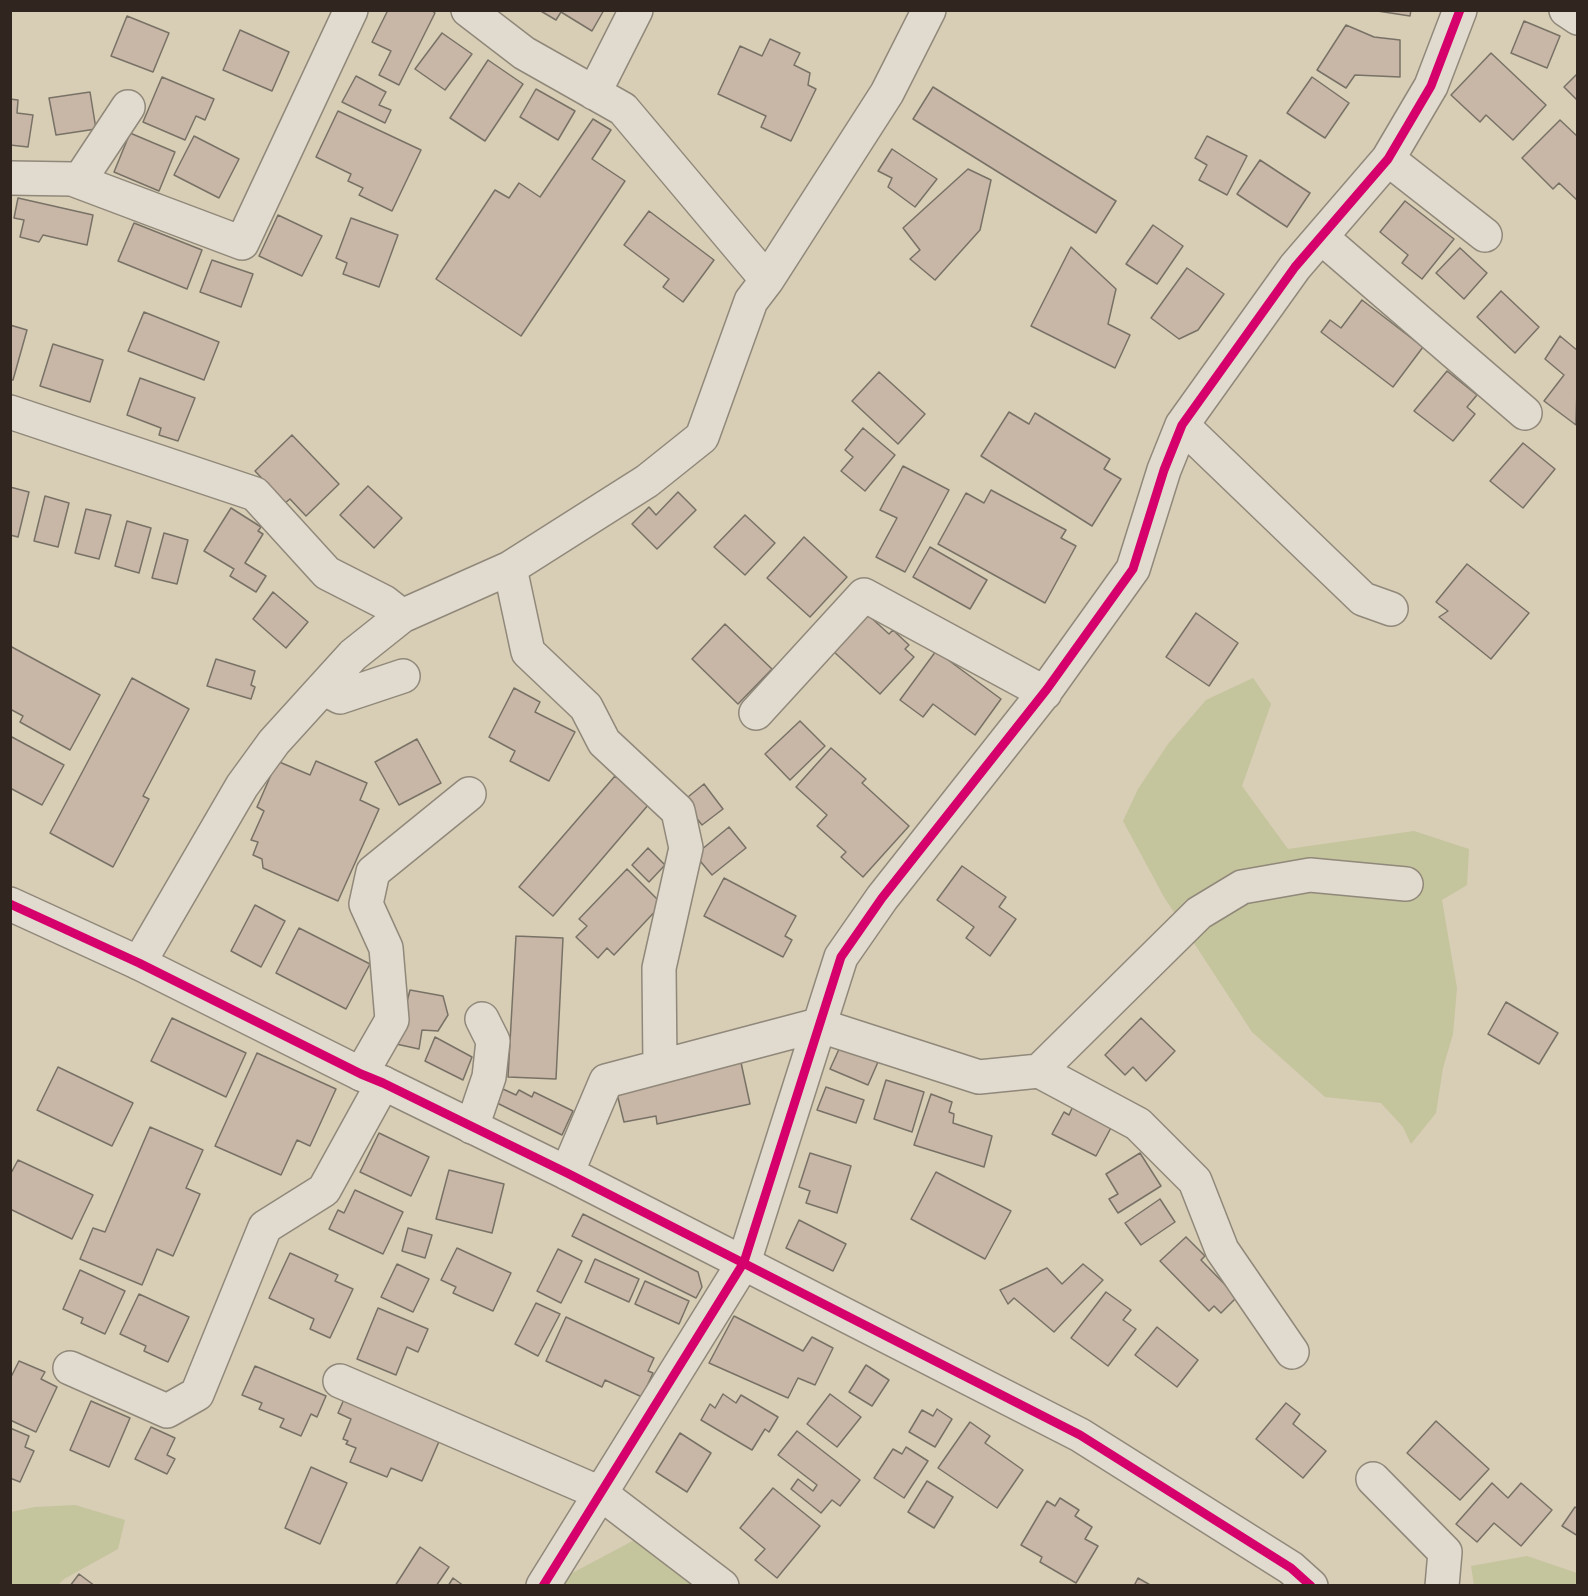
<!DOCTYPE html>
<html>
<head>
<meta charset="utf-8">
<style>
	body { margin:0 }
	#map { position:relative; width:1588px; height:1596px; overflow:hidden; background:#d8cdb5; font-family:"IM FELL DW Pica",serif }
	canvas { display:block }
	.frame { position:absolute; inset:0; border:12px solid #30251f; pointer-events:none }
</style>
</head>
<body>
<div id="map">
<canvas width="1588" height="1596"></canvas>
<div class="frame"></div>
</div>
<script>
const ctx = document.querySelector('canvas').getContext('2d');
ctx.lineJoin = 'round';
function paint(path, color) {
  ctx.fillStyle = color;
  ctx.fill(path, 'evenodd');
}
function shape(rows) {
  const path = new Path2D();
  for (const r of rows) {
    path.moveTo(r[0], r[1]);
    for (let i = 2; i < r.length; i += 2) path.lineTo(r[i], r[i + 1]);
  }
  return path;
}
function stroke(path, color, width, dash) {
  ctx.strokeStyle = color;
  ctx.lineWidth = width;
  ctx.lineCap = dash ? 'butt' : 'round';
  ctx.setLineDash(dash || []);
  ctx.stroke(path);
}
const green = shape([
	[1253,678,1271,704,1242,786,1288,849,1414,831,1469,849,1467,885,1442,900,1457,988,1453,1034,1443,1068,1436,1113,1411,1144,1403,1127,1381,1103,1325,1097,1252,1032,1164,897,1123,821,1138,789,1168,744,1206,700],
	[75,1505,125,1520,118,1549,64,1579,58,1585,11,1585,11,1512,35,1507],
	[642,1536,709,1586,559,1586,561,1579],
	[1527,1556,1577,1573,1577,1585,1474,1585,1471,1566]
]);
const building = shape([
	[388,10,431,10,435,13,399,85,379,75,391,51,372,42,388,10],
	[539,10,604,10,592,31,561,12,556,20,539,10],
	[1371,10,1411,10,1410,16,1371,10],
	[127,16,169,33,153,72,111,56,127,16],
	[1524,21,1560,36,1547,68,1511,53,1524,21],
	[1346,25,1374,37,1400,40,1400,77,1355,75,1346,88,1317,70,1346,25],
	[240,30,289,52,272,91,223,70,240,30],
	[442,33,472,54,445,90,415,69,442,33],
	[770,39,800,53,794,65,810,73,808,85,816,89,791,141,761,127,766,116,718,94,740,46,762,56,770,39],
	[1491,53,1546,105,1513,140,1486,115,1480,122,1451,95,1491,53],
	[488,60,523,84,485,141,450,118,488,60],
	[1578,73,1578,101,1564,87,1578,73],
	[356,76,386,92,379,105,391,110,385,123,342,102,356,76],
	[162,77,214,99,205,120,196,116,185,140,143,122,162,77],
	[1312,77,1349,103,1325,138,1287,113,1312,77],
	[933,87,1116,201,1096,233,913,119,933,87],
	[536,89,575,111,558,140,520,117,536,89],
	[90,92,96,129,56,135,49,98,90,92],
	[10,99,18,100,17,113,33,115,28,147,10,145,10,99],
	[338,111,421,150,392,211,359,195,363,188,348,181,351,174,316,157,338,111],
	[593,119,611,130,592,159,625,181,521,336,436,279,495,190,509,198,519,183,540,197,593,119],
	[1560,120,1578,137,1578,201,1559,183,1553,189,1522,158,1560,120],
	[130,133,175,152,159,191,114,172,130,133],
	[194,136,239,159,219,198,174,175,194,136],
	[1207,136,1247,156,1227,195,1199,180,1207,165,1195,158,1207,136],
	[892,149,937,179,915,207,888,187,892,178,878,171,892,149],
	[1260,160,1310,193,1287,227,1237,194,1260,160],
	[968,169,991,180,980,230,935,280,910,259,920,250,903,228,968,169],
	[18,198,93,215,87,245,43,235,39,242,20,237,24,220,14,218,18,198],
	[1405,201,1454,239,1422,279,1402,263,1408,255,1380,232,1405,201],
	[649,211,714,260,683,302,663,287,669,279,624,245,649,211],
	[278,215,322,236,302,276,259,256,278,215],
	[351,218,398,235,379,287,343,274,347,263,336,258,351,218],
	[134,223,202,250,187,289,118,261,134,223],
	[1153,225,1183,246,1157,284,1126,264,1153,225],
	[1071,247,1116,289,1108,324,1130,335,1115,368,1031,326,1071,247],
	[1460,248,1487,273,1464,299,1436,273,1460,248],
	[212,260,253,274,241,307,200,292,212,260],
	[1187,268,1224,294,1198,330,1179,339,1151,318,1187,268],
	[1501,291,1539,327,1515,353,1477,317,1501,291],
	[1362,300,1423,347,1393,387,1321,332,1330,320,1341,328,1362,300],
	[144,312,219,342,204,380,128,351,144,312],
	[10,325,27,330,13,380,10,379,10,325],
	[1560,336,1578,351,1576,425,1544,401,1564,375,1545,359,1560,336],
	[53,344,103,360,90,402,40,386,53,344],
	[1447,371,1477,395,1467,407,1475,414,1453,441,1414,411,1447,371],
	[879,372,925,414,898,444,852,401,879,372],
	[140,378,195,398,178,441,159,435,161,428,127,415,140,378],
	[1009,412,1029,424,1035,413,1110,459,1104,469,1121,479,1092,526,981,456,1009,412],
	[863,428,895,455,865,491,841,471,853,457,845,450,863,428],
	[292,435,339,484,306,516,290,499,285,503,255,471,292,435],
	[1523,443,1555,469,1523,508,1490,481,1523,443],
	[903,466,949,490,905,572,876,557,897,518,880,510,903,466],
	[368,486,402,518,374,548,340,515,368,486],
	[10,487,29,492,18,537,10,535,10,487],
	[991,490,1066,530,1061,538,1076,546,1045,603,938,544,966,493,984,503,991,490],
	[678,492,696,510,657,549,632,524,649,507,656,515,678,492],
	[45,496,69,503,58,547,34,541,45,496],
	[231,508,261,527,258,531,263,534,245,563,266,576,256,592,230,576,234,569,204,551,231,508],
	[86,509,111,515,99,559,75,553,86,509],
	[745,515,775,543,745,575,714,547,745,515],
	[127,521,151,528,139,573,115,566,127,521],
	[164,533,188,540,177,584,152,578,164,533],
	[804,537,847,577,810,617,767,578,804,537],
	[930,547,987,580,970,609,913,577,930,547],
	[1467,564,1529,613,1491,659,1439,617,1448,611,1436,602,1467,564],
	[273,592,308,622,286,648,253,619,273,592],
	[1196,613,1238,643,1209,686,1166,657,1196,613],
	[867,614,889,634,893,630,909,645,905,649,914,657,880,694,833,651,867,614],
	[725,624,772,669,738,704,692,659,725,624],
	[10,646,100,695,70,750,20,722,23,716,10,709,10,646],
	[936,651,1001,699,975,735,933,704,923,717,900,700,936,651],
	[216,659,255,671,251,685,255,687,251,699,207,686,216,659],
	[132,678,189,709,143,796,149,799,113,867,50,833,132,678],
	[514,688,540,702,535,712,575,732,549,781,510,761,515,751,489,737,514,688],
	[800,721,825,746,790,780,765,754,800,721],
	[10,736,64,765,42,805,10,788,10,736],
	[417,739,441,783,399,805,375,762,417,739],
	[831,748,866,779,862,783,909,826,863,877,841,857,846,852,817,826,827,815,796,787,831,748],
	[277,761,310,775,316,761,367,783,360,800,379,809,338,901,263,868,262,859,253,855,258,842,251,840,264,811,257,807,277,761],
	[615,776,649,804,553,916,519,887,615,776],
	[704,784,723,809,702,825,683,801,704,784],
	[729,827,746,848,712,875,695,855,729,827],
	[648,848,665,865,649,882,632,865,648,848],
	[962,866,1006,897,999,907,1016,919,990,956,966,938,974,927,937,900,962,866],
	[627,869,662,904,614,955,607,948,598,958,576,937,587,926,579,919,627,869],
	[724,878,796,916,785,936,792,940,783,957,704,916,724,878],
	[255,905,285,921,261,967,231,951,255,905],
	[299,928,370,964,346,1009,276,973,299,928],
	[516,936,563,938,556,1079,508,1077,516,936],
	[410,990,443,996,448,1015,438,1031,422,1030,419,1049,396,1044,410,990],
	[1506,1002,1558,1033,1539,1064,1488,1034,1506,1002],
	[172,1018,246,1053,226,1097,151,1061,172,1018],
	[1141,1018,1175,1051,1146,1081,1133,1067,1125,1075,1105,1055,1141,1018],
	[435,1037,472,1057,463,1080,425,1061,435,1037],
	[840,1047,878,1062,868,1085,830,1069,840,1047],
	[257,1053,336,1089,310,1146,297,1140,281,1175,215,1146,257,1053],
	[740,1058,750,1104,657,1124,656,1116,624,1122,617,1094,740,1058],
	[58,1067,133,1103,112,1146,37,1110,58,1067],
	[886,1080,924,1092,912,1132,874,1119,886,1080],
	[826,1087,864,1100,856,1123,817,1110,826,1087],
	[503,1089,516,1095,519,1090,532,1097,534,1092,573,1111,562,1135,497,1103,503,1089],
	[931,1094,952,1102,949,1112,954,1114,953,1123,992,1136,984,1167,914,1145,931,1094],
	[1074,1104,1113,1124,1096,1156,1052,1134,1064,1112,1069,1115,1074,1104],
	[150,1127,203,1150,186,1188,200,1194,173,1256,157,1249,142,1285,80,1259,93,1228,105,1232,150,1127],
	[379,1133,429,1157,411,1196,360,1172,379,1133],
	[810,1153,851,1166,837,1213,806,1203,810,1191,799,1187,810,1153],
	[1140,1153,1161,1186,1118,1213,1109,1199,1118,1194,1106,1174,1140,1153],
	[18,1160,93,1195,72,1239,10,1209,10,1175,18,1160],
	[449,1170,504,1184,492,1233,436,1219,449,1170],
	[936,1172,1011,1211,985,1259,911,1219,936,1172],
	[355,1190,403,1212,383,1254,329,1229,338,1210,344,1213,355,1190],
	[1160,1199,1175,1222,1141,1245,1125,1223,1160,1199],
	[583,1214,698,1272,702,1287,696,1298,572,1236,583,1214],
	[799,1220,846,1244,833,1271,786,1248,799,1220],
	[408,1228,432,1235,425,1258,402,1251,408,1228],
	[1186,1237,1205,1256,1201,1260,1237,1297,1221,1313,1214,1306,1209,1311,1160,1261,1186,1237],
	[457,1248,511,1273,493,1311,453,1293,456,1287,441,1280,457,1248],
	[558,1249,582,1261,561,1303,537,1291,558,1249],
	[290,1253,338,1275,335,1281,353,1289,330,1338,310,1329,314,1319,269,1298,290,1253],
	[595,1259,639,1279,629,1302,585,1282,595,1259],
	[397,1264,429,1279,413,1312,381,1297,397,1264],
	[1083,1264,1103,1280,1054,1332,1014,1298,1008,1304,1000,1290,1047,1268,1062,1284,1083,1264],
	[80,1270,125,1291,105,1334,81,1323,83,1318,63,1309,80,1270],
	[645,1281,689,1301,679,1324,635,1304,645,1281],
	[1106,1292,1131,1310,1123,1320,1136,1329,1108,1366,1071,1338,1106,1292],
	[139,1294,189,1317,168,1362,144,1351,146,1346,120,1334,139,1294],
	[536,1303,560,1314,538,1356,515,1344,536,1303],
	[378,1308,428,1329,418,1352,407,1347,396,1375,357,1359,378,1308],
	[734,1316,803,1351,812,1337,833,1348,815,1385,798,1378,788,1398,709,1363,734,1316],
	[566,1317,654,1358,648,1371,653,1373,642,1397,605,1380,602,1387,546,1361,566,1317],
	[1157,1327,1198,1360,1177,1387,1135,1355,1157,1327],
	[19,1361,45,1372,41,1379,57,1387,36,1432,10,1420,10,1379,19,1361],
	[866,1365,889,1380,872,1406,849,1392,866,1365],
	[255,1366,326,1396,317,1417,311,1414,301,1436,280,1427,284,1419,259,1409,262,1403,242,1395,255,1366],
	[723,1394,736,1403,741,1395,778,1417,769,1432,765,1429,752,1450,701,1420,710,1404,715,1408,723,1394],
	[830,1394,861,1417,837,1447,807,1424,830,1394],
	[345,1397,441,1437,422,1481,391,1468,387,1477,350,1462,356,1448,346,1444,348,1441,343,1439,351,1419,338,1413,345,1397],
	[91,1401,130,1418,109,1467,70,1450,91,1401],
	[1286,1403,1300,1414,1293,1424,1326,1451,1303,1478,1256,1439,1286,1403],
	[937,1409,952,1419,935,1447,909,1432,922,1410,933,1416,937,1409],
	[1436,1421,1489,1469,1460,1500,1407,1453,1436,1421],
	[970,1422,990,1436,985,1443,1023,1470,997,1508,938,1468,970,1422],
	[151,1427,175,1438,167,1455,175,1459,167,1474,135,1459,151,1427],
	[10,1428,29,1436,25,1447,34,1451,20,1482,10,1478,10,1428],
	[797,1431,860,1480,840,1506,832,1500,821,1513,791,1489,798,1479,813,1491,817,1485,778,1455,797,1431],
	[680,1433,711,1453,687,1492,656,1472,680,1433],
	[906,1447,928,1461,904,1498,874,1478,893,1449,902,1454,906,1447],
	[311,1467,347,1483,320,1544,285,1528,311,1467],
	[927,1481,953,1497,934,1528,908,1512,927,1481],
	[1492,1483,1508,1498,1521,1483,1552,1510,1521,1546,1494,1523,1477,1542,1456,1524,1492,1483],
	[773,1488,820,1526,777,1578,755,1560,765,1549,740,1528,773,1488],
	[1060,1498,1079,1510,1075,1516,1092,1527,1085,1539,1098,1546,1076,1583,1040,1562,1042,1557,1021,1545,1047,1501,1055,1506,1060,1498],
	[1575,1507,1578,1509,1578,1536,1562,1526,1575,1507],
	[420,1547,449,1567,436,1586,395,1586,420,1547],
	[79,1574,95,1586,70,1586,79,1574],
	[453,1578,464,1586,448,1586,453,1578],
	[1138,1578,1152,1586,1134,1586,1138,1578]
]);
const minor = shape([
	[468,10,524,53,623,109,767,280],
	[1566,10,1578,18],
	[594,93,636,10],
	[1388,159,1485,235],
	[10,178,72,179,242,243,351,10],
	[79,181,128,107],
	[1321,237,1525,413],
	[10,412,255,494,327,573,384,602,402,616],
	[1182,425,1363,599,1391,609],
	[510,568,528,652,586,707,604,742,678,811,686,848,659,968,660,1066],
	[323,688,340,697,403,676],
	[756,713,864,595,1045,693],
	[139,963,242,786,274,742,353,655,402,616,510,568,647,481,702,437,751,301,767,280,887,93,929,10],
	[1039,1071,1138,1124,1195,1181,1222,1250,1292,1352],
	[361,1074,392,1020,386,948,366,904,373,872,469,794],
	[472,1127,489,1077,493,1041,482,1019],
	[567,1173,606,1081,818,1025,979,1077,1039,1071,1199,913,1242,887,1310,875,1406,884],
	[70,1368,167,1411,197,1394,265,1227,324,1190,383,1083],
	[340,1381,600,1493,722,1586],
	[1373,1479,1445,1552,1442,1586],
	[543,1586,744,1262,841,957,882,898,1047,689,1133,569,1164,470,1182,425,1295,267,1388,159,1431,86,1460,10]
]);
const tertiary = shape([
	[10,904,139,963,361,1074,383,1083,567,1173,1080,1435,1291,1568,1311,1586]
]);
const cycleway = shape([
	[10,904,139,963,361,1074,383,1083,567,1173,1080,1435,1291,1568,1311,1586],
	[543,1586,744,1262,841,957,882,898,1047,689,1133,569,1164,470,1182,425,1295,267,1388,159,1431,86,1460,10]
]);
paint(green, '#c4c49d');
paint(building, '#c8b6a7');
stroke(building, '#787266', 1.5);
stroke(minor, '#90887a', 36);
stroke(tertiary, '#90887a', 36);
stroke(minor, '#e0dbce', 33);
stroke(tertiary, '#e0dbce', 33);
stroke(cycleway, '#d6006c', 9);
</script>
</body>
</html>
